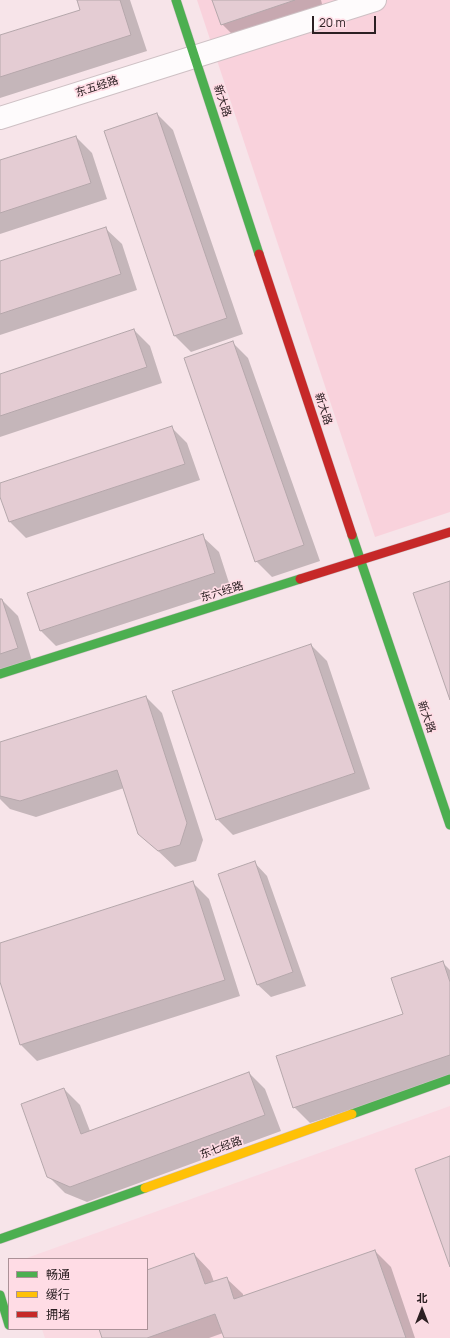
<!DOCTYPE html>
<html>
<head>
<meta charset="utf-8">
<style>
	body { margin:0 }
	#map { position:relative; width:450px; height:1338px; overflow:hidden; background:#f7e4e9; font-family:Manrope,"Noto Sans SC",sans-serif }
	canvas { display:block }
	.legend { position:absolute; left:8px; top:1258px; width:140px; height:72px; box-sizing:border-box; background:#ffdce5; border:1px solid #ab9197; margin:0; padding:5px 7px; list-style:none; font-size:12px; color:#2c2023 }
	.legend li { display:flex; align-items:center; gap:8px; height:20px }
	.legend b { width:20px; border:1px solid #ab9197 }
	.north { position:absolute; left:402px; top:1290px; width:40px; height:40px; -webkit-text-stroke:3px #ffdce5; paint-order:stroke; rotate:0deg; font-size:11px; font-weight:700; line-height:16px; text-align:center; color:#2c2023 }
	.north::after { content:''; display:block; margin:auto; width:14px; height:18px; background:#2c2023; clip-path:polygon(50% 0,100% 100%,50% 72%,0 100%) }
	.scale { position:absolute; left:312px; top:16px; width:64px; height:18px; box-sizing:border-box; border:2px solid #2c2023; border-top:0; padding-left:5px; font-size:12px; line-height:14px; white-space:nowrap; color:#2c2023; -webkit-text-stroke:3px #ffdce5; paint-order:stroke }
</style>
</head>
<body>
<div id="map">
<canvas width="450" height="1338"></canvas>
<ul class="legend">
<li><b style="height:5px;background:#4caf50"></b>畅通</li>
<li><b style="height:5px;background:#ffc107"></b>缓行</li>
<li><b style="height:5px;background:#c62828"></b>拥堵</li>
</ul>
<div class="north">北</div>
<div class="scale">20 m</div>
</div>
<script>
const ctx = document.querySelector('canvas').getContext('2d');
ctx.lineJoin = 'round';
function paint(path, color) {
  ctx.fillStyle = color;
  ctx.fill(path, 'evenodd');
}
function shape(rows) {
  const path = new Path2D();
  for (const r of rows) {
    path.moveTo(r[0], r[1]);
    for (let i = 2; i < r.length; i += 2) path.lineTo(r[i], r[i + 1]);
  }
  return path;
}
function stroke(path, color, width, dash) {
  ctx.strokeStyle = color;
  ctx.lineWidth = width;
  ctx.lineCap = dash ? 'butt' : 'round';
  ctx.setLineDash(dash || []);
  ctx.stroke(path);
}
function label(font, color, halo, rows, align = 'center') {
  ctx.font = font + ' Manrope,"Noto Sans SC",sans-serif';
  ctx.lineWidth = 3.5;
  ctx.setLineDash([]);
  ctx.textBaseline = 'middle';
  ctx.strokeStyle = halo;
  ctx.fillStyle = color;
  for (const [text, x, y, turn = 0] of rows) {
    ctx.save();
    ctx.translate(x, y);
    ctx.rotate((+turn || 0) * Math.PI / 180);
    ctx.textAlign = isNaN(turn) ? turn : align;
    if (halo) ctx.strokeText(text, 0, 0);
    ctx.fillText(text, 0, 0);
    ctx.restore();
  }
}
const built = shape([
	[450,1106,450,1338,45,1338,42,1329,147,1329,147,1259,24,1259]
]);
const green = shape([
	[197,0,450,0,450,512,375,537]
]);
const shadow = shape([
	[78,0,130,0,147,51,0,98,0,36,81,10],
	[214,0,321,0,323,8,235,37,222,24],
	[157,114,173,130,243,334,191,352,175,336,105,132],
	[76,137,92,153,107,199,0,234,0,161],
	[105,228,122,244,137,290,0,335,0,262],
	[134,330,150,346,162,383,0,437,0,375],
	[232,342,248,358,320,561,272,577,256,561],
	[171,427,187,443,200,480,26,538,10,522,0,494,0,484],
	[202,536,219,552,231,589,56,646,40,630],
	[2,600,18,616,33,664,0,675,0,601],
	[311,645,327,661,370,789,233,835,217,819],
	[146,697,162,713,203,840,196,861,175,867,139,833,124,788,36,817,10,809,0,799,0,743],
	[254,862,267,876,306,986,271,997,257,984],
	[193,883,209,899,240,996,37,1061,21,1045,0,979,0,944],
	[443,963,450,970,450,1077,310,1123,294,1107,404,1014],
	[249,1073,265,1089,281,1131,87,1202,65,1193,48,1176,64,1089,80,1105,90,1131],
	[375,1251,391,1267,415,1338,225,1338,223,1333,209,1338,103,1338,100,1329,147,1329,147,1271,194,1254,210,1271,214,1282,226,1278,243,1294,243,1296]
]);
const building = shape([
	[77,0,120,0,131,35,0,77,0,35,80,10,77,0],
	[212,0,295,0,221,25,212,0],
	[157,113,227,318,174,336,104,131,157,113],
	[76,136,91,183,0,213,0,160,76,136],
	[106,227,121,274,0,314,0,261,106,227],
	[134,329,147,367,0,416,0,374,134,329],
	[233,341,304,545,255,562,184,358,233,341],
	[172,426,185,464,9,522,0,497,0,483,172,426],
	[203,534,215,573,40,631,27,593,203,534],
	[450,581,450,700,413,593,450,581],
	[0,599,2,599,18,648,0,654,0,599],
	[311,644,355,773,216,820,172,691,311,644],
	[146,696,187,823,180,845,158,851,138,834,117,770,20,801,0,796,0,742,146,696],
	[255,861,293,972,257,985,218,874,255,861],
	[193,881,225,980,20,1045,0,982,0,943,193,881],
	[443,961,450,982,450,1055,293,1108,276,1056,403,1014,391,978,443,961],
	[249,1072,265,1115,70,1187,47,1177,21,1104,64,1088,81,1134,249,1072],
	[450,1156,450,1267,415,1169,450,1156],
	[375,1250,406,1338,224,1338,215,1314,147,1338,102,1338,99,1329,147,1329,147,1270,194,1253,205,1284,227,1277,234,1299,375,1250]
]);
const street = shape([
	[0,118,375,0]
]);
const fast = shape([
	[176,0,259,254],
	[352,535,450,825],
	[0,674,300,579],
	[352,1114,450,1079],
	[0,1239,145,1188],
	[0,1295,9,1325]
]);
const slow = shape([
	[145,1188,352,1114]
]);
const jam = shape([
	[259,254,352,535],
	[300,579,450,532]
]);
const streetNames = [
	["东五经路",97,87,-18],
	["新大路",222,101,72],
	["新大路",323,409,72],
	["东六经路",222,592,-17],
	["新大路",426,717,71],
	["东七经路",221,1148,-20]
];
paint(built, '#fadae2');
paint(green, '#f9d2dc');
paint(shadow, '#0003');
paint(building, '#e4ccd3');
stroke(building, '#b5a7ab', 1);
stroke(street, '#cec0c4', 24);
stroke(fast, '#cec0c4', 10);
stroke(slow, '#cec0c4', 10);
stroke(jam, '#cec0c4', 10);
stroke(street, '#fefbfc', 22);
stroke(fast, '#4caf50', 9);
stroke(slow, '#ffc107', 9);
stroke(jam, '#c62828', 9);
label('11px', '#2c2023', '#ffdce5', streetNames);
</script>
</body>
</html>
